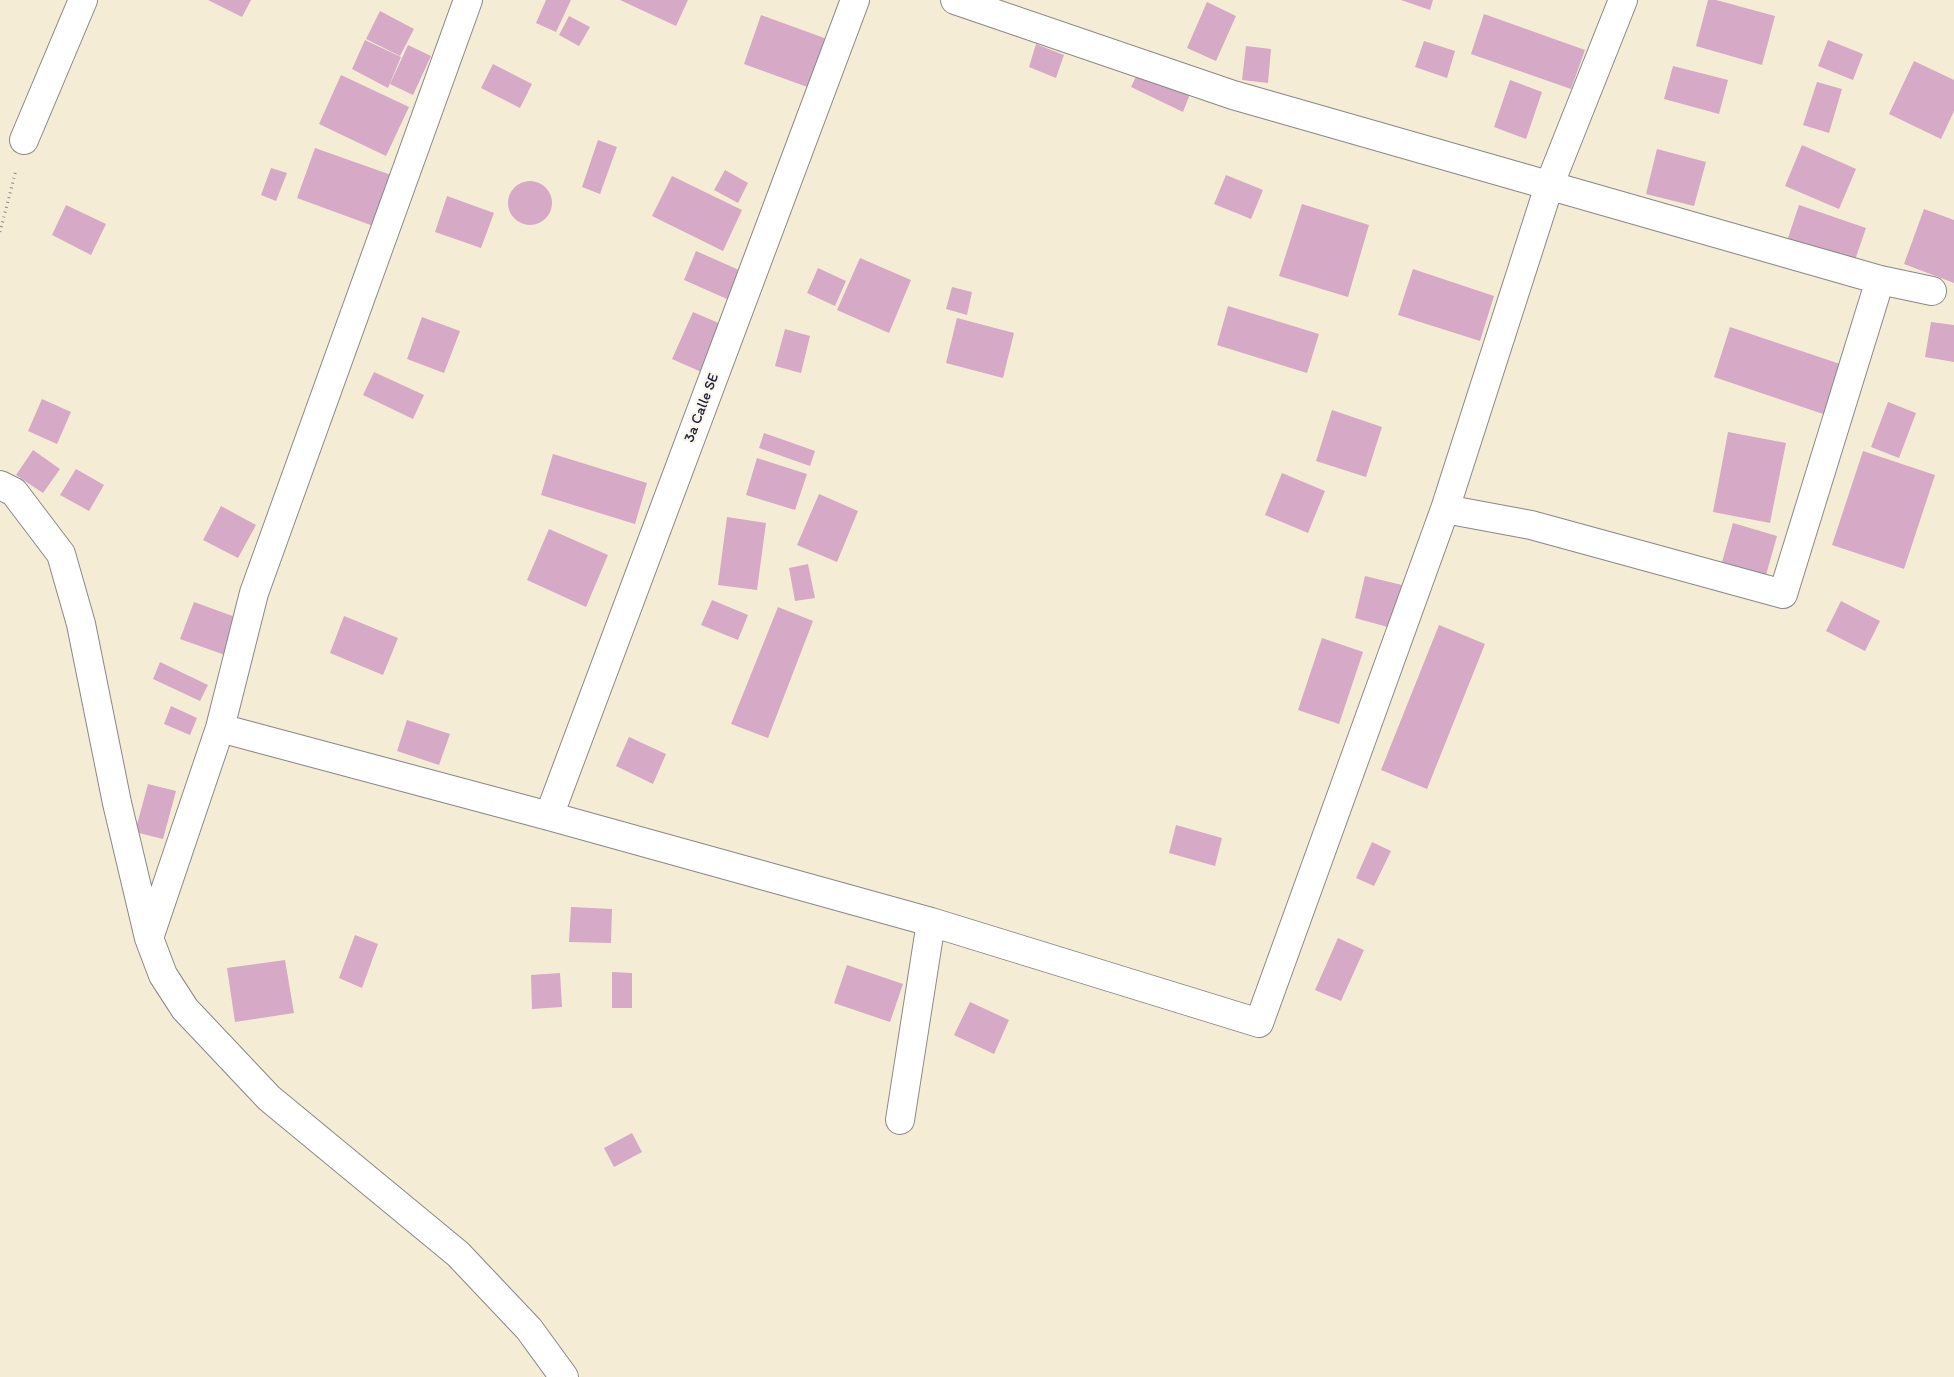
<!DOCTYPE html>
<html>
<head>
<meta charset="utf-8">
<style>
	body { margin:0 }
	canvas { display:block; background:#f5ecd6 }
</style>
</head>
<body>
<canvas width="1954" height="1377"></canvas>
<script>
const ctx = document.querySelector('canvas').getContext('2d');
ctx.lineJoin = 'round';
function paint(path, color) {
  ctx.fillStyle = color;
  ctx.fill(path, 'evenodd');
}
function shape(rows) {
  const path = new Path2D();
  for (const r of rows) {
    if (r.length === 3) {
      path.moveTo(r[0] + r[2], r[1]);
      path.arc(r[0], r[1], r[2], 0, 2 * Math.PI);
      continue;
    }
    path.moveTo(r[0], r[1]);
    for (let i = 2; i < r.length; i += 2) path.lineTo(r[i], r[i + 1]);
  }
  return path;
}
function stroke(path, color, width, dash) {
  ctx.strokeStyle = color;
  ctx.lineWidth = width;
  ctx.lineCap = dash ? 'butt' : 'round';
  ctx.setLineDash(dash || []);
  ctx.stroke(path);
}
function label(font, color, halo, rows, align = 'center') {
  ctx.font = font + ' Itim,sans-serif';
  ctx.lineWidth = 4.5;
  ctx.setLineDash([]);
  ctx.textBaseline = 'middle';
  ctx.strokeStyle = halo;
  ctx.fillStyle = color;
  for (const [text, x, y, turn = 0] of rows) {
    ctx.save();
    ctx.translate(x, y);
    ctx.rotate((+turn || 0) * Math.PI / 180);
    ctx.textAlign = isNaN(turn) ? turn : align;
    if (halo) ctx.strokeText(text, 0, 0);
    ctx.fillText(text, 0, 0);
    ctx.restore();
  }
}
const building = shape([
	[208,0,251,0,242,17],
	[546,0,571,0,556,32,536,23],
	[620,0,688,0,676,26],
	[1401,0,1433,0,1430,10],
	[1708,0,1716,0,1775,16,1762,65,1696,46],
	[1207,2,1236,16,1216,61,1187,48],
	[380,11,414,29,400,56,366,39],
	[1484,14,1585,50,1571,89,1471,54],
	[761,15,827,39,810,88,744,64],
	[569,16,590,27,579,46,559,35],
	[365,40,401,57,388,88,352,69],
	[1828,40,1863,54,1853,80,1818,66],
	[1424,41,1455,51,1447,78,1415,67],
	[1036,44,1064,55,1056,78,1029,67],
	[408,45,431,56,413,95,390,84],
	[1246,46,1271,49,1268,83,1242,80],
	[1914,61,1954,80,1954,111,1941,139,1889,114],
	[493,64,532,84,520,108,481,88],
	[1673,66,1728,80,1719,114,1664,99],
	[1139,70,1190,94,1183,112,1131,87],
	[341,75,409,107,386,156,319,124],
	[1510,80,1542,92,1526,139,1494,127],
	[1817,82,1842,89,1829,133,1803,125],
	[598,140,617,147,600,194,582,187],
	[1802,145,1856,169,1839,209,1785,186],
	[315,148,394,176,376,227,297,198],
	[1657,149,1706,162,1694,206,1646,194],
	[271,168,287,173,276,201,261,195],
	[725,170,748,183,738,203,714,190],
	[1226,175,1263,190,1251,219,1214,204],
	[672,176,742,210,723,251,652,216],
	[530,203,22],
	[447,196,494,213,481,248,435,232],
	[1302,204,1369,225,1348,297,1279,276],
	[66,205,106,224,91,255,52,235],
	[1799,205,1866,228,1854,263,1787,241],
	[1924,209,1954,220,1954,283,1904,264],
	[696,251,739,270,727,299,684,280],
	[860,258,911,280,889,333,837,310],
	[818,268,846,281,835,306,807,293],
	[1413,269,1494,296,1480,341,1398,315],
	[952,287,972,292,967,315,946,309],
	[1228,306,1319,334,1307,373,1217,345],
	[693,312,728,327,706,374,672,359],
	[422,317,460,331,444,373,407,359],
	[957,318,1014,333,1003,378,946,363],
	[1931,322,1954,325,1954,362,1925,357],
	[1730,327,1846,366,1829,416,1714,377],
	[785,329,810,336,801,373,775,366],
	[374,372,424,395,413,419,363,395],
	[42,399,71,412,57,444,28,431],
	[1888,402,1916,413,1899,458,1871,447],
	[1332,410,1382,427,1366,477,1316,461],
	[1728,432,1786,443,1770,523,1713,512],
	[764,433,815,451,810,466,759,448],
	[33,450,60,469,43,493,16,475],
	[1863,451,1935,475,1904,569,1832,545],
	[553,454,647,483,635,524,541,495],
	[757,458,807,474,795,510,746,495],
	[76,469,104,485,89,511,60,495],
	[1282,473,1325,491,1308,533,1265,515],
	[819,494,858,511,837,562,797,545],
	[221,506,256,525,238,558,203,540],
	[727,517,766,523,757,590,718,585],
	[1733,523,1777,536,1766,575,1722,562],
	[549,529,608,555,586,607,527,580],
	[808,564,815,598,795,601,789,568],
	[1365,576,1406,586,1395,629,1355,618],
	[712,600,748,615,738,640,701,625],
	[1841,601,1880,621,1865,651,1826,631],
	[194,602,238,618,225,655,180,639],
	[778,607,813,621,768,738,731,724],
	[344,616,398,638,383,675,330,653],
	[1439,625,1485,644,1427,789,1381,770],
	[1322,638,1363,652,1339,724,1298,710],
	[160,662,208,685,200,701,153,679],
	[171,706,197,718,190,735,164,724],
	[407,720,450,734,439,765,397,751],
	[629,737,666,754,653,784,616,766],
	[148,784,176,791,163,839,135,832],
	[1176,825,1222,838,1215,866,1169,853],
	[1372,842,1391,851,1374,886,1356,878],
	[571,907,612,909,611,943,569,942],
	[355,935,378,944,362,988,339,978],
	[1338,938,1364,950,1341,1001,1315,990],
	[285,960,294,1013,235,1022,227,968],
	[847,965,903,984,890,1022,834,1003],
	[612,972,632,973,632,1008,612,1008],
	[560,973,562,1007,532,1009,531,975],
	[970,1002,1009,1020,994,1054,954,1035],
	[632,1133,642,1152,614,1167,604,1148]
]);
const path = shape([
	[0,232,16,170]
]);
const minor = shape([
	[955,0,1233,95,1880,280,1932,291],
	[24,140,83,0],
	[0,485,14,492,61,554,81,624,117,803,149,938,163,975,185,1009,269,1098,458,1254,529,1329,564,1377],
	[1445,509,1531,525,1783,594,1880,280],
	[220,728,549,816,931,922,1259,1023,1445,509,1549,186,1623,0],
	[549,816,855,0],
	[149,938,220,728,254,593,468,0],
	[900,1120,931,922]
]);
const streetNames = [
	["3a Calle SE",702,408,-69]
];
paint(building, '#d6a9c6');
stroke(minor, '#8c8788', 30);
stroke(path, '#8c8788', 3, [1, 4]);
stroke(minor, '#fff', 28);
label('15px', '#22223b', '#fbf7ec', streetNames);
</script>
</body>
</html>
